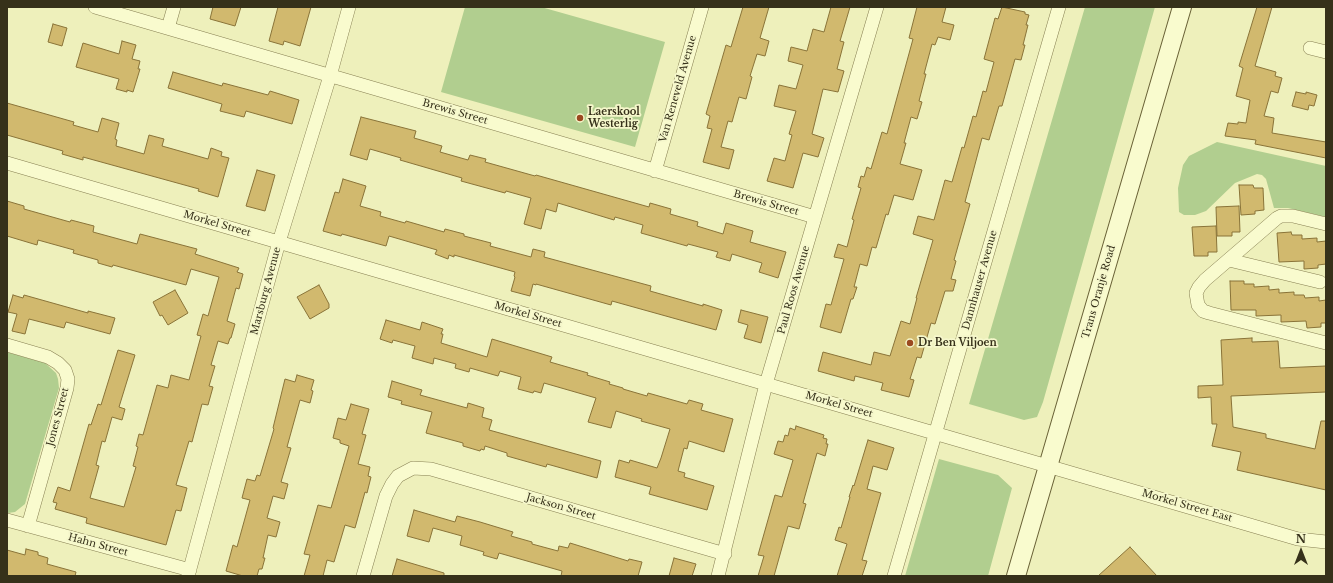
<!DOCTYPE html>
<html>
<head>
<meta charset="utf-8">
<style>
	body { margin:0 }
	#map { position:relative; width:1333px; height:583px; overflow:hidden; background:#eef0bb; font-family:"Libre Baskerville",serif }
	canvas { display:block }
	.frame { position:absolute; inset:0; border:8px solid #36311a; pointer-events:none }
	.north { position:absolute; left:1281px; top:531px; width:40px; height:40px; -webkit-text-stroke:3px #f5f7cb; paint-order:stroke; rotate:0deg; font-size:11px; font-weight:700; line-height:16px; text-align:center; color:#36311a }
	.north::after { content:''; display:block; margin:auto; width:14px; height:18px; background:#36311a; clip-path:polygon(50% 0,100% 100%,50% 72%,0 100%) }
</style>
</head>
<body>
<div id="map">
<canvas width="1333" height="583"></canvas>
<div class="frame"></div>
<div class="north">N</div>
</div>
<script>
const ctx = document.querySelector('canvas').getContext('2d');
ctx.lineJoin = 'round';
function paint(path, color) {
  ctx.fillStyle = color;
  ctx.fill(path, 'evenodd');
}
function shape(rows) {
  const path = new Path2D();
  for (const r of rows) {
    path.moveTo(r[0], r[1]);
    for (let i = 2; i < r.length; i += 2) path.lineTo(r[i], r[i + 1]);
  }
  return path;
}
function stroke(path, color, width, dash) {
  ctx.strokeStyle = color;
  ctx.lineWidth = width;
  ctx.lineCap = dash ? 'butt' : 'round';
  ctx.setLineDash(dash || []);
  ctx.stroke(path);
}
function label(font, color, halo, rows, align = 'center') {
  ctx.font = font + ' "Libre Baskerville",serif';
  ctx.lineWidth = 3.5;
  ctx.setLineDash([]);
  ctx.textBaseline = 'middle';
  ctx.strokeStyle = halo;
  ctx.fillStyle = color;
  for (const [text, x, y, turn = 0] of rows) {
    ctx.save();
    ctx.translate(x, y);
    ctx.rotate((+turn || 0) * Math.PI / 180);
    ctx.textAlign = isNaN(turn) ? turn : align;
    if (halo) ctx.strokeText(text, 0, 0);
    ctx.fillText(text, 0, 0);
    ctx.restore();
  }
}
const green = shape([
	[465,7,541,7,665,42,635,147,441,92],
	[1085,7,1155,7,1043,402,1037,417,1024,420,969,404],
	[1217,142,1326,166,1326,217,1288,208,1274,208,1266,179,1262,175,1257,174,1235,183,1206,211,1195,215,1184,215,1179,212,1178,188,1183,165,1189,156],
	[7,352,45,363,56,373,58,379,59,388,25,504,15,512,8,513,7,513],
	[939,459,998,475,1012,488,988,576,905,576]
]);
const building = shape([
	[213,7,241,7,235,26,210,19,213,7],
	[278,7,311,7,300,46,284,41,283,45,269,41,278,7],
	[743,7,769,7,760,38,769,41,765,56,757,54,750,76,752,77,746,99,739,97,732,122,728,121,721,147,734,150,729,169,703,162,712,129,707,128,710,116,706,114,726,45,731,47,743,7],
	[831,7,850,7,840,41,844,42,837,69,844,71,838,92,823,89,812,134,824,138,818,157,803,153,793,188,767,181,774,158,785,161,792,135,789,134,796,111,774,106,779,85,796,89,803,65,788,61,791,47,807,51,813,29,824,32,831,7],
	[917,7,946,7,942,22,954,25,950,40,938,37,935,45,932,44,924,74,926,74,919,101,922,102,917,119,911,117,904,143,906,143,900,164,922,170,913,200,894,195,888,215,886,214,876,248,872,247,867,266,860,264,854,287,857,287,853,299,851,299,841,333,820,327,826,304,831,305,844,259,834,257,838,244,847,247,854,220,852,219,861,188,858,187,861,176,864,177,867,167,871,169,882,132,887,134,913,39,909,38,917,7],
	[1002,7,1025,12,1025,14,1029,15,1026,25,1028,25,1023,45,1025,45,1021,60,1015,59,1002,106,999,106,989,140,982,138,965,202,970,204,954,260,956,261,951,279,956,280,953,291,945,291,935,324,931,323,921,358,917,357,910,379,914,380,909,397,881,390,883,383,855,376,854,381,818,371,823,352,871,365,874,352,890,356,901,321,910,324,917,298,916,298,933,240,913,234,918,216,934,220,945,180,952,182,962,147,964,148,973,116,976,117,983,91,986,92,994,62,984,59,995,18,998,19,1002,7],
	[1257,7,1272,7,1255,66,1276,72,1275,76,1282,78,1278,93,1271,91,1264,116,1274,118,1272,133,1326,142,1326,158,1255,144,1256,140,1225,136,1228,123,1238,124,1238,122,1246,123,1250,100,1236,96,1243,68,1239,66,1257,7],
	[53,24,67,28,62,46,48,42,53,24],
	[122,41,136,45,132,59,140,61,138,69,140,69,133,92,127,90,127,92,116,89,119,79,76,67,83,43,119,54,122,41],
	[173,72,222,86,223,83,268,95,270,91,299,100,292,124,246,111,244,117,220,111,222,104,168,88,173,72],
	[1296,92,1306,94,1306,92,1317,95,1314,106,1309,105,1308,110,1292,106,1296,92],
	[7,103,74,122,73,125,98,132,102,118,119,123,115,139,117,140,116,146,144,154,149,135,164,139,162,146,208,159,211,148,222,152,221,156,229,158,218,197,198,191,199,189,83,157,83,160,62,154,63,151,7,135,7,103],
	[361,117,416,131,414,138,442,146,440,152,468,160,470,155,486,159,485,162,535,176,536,175,649,207,650,203,671,209,670,214,698,222,697,226,723,234,726,223,753,231,750,242,786,252,778,278,759,272,762,263,732,254,730,261,716,257,718,252,688,244,687,246,641,233,643,225,615,217,614,220,558,203,556,212,546,209,541,229,524,224,531,198,506,191,505,193,461,181,462,178,400,160,401,158,370,149,367,160,350,155,361,117],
	[257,170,275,175,265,211,246,206,257,170],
	[343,179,366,186,360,206,381,212,380,216,405,223,406,221,444,232,445,229,464,234,464,236,491,243,490,246,531,257,533,249,545,252,544,257,651,286,650,291,703,306,703,304,722,310,716,330,612,301,611,305,536,284,536,285,533,284,530,296,511,291,515,277,514,276,515,272,454,255,454,257,449,255,448,259,435,254,437,250,389,236,386,246,342,234,341,236,323,231,335,192,339,193,343,179],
	[1239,185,1253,185,1254,188,1263,188,1264,210,1255,211,1255,214,1241,215,1239,185],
	[7,201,24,206,24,209,70,222,71,220,94,226,93,232,137,244,140,234,197,249,195,254,239,268,237,272,243,274,239,289,236,288,227,321,235,324,231,338,230,338,228,344,218,341,211,365,215,366,209,386,213,387,208,405,202,404,192,442,189,441,176,485,187,488,181,511,176,510,166,545,86,523,87,518,55,509,57,503,53,502,58,487,70,491,89,424,91,425,98,404,101,405,118,350,135,355,119,407,125,409,122,420,112,417,105,442,102,441,96,465,99,466,90,498,124,507,136,467,133,466,138,447,136,446,139,434,143,435,157,385,168,388,171,375,189,380,201,336,197,335,203,314,208,316,219,277,191,269,186,285,113,265,112,267,98,263,98,260,73,253,74,250,38,240,37,245,7,236,7,201],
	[1239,206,1240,232,1232,232,1232,236,1217,236,1216,207,1239,206],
	[1216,226,1217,252,1208,252,1208,256,1194,256,1192,227,1216,226],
	[1291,232,1292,235,1302,235,1302,239,1317,238,1317,242,1326,241,1326,264,1318,265,1318,268,1304,269,1304,261,1279,262,1277,233,1291,232],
	[1230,281,1244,281,1244,284,1254,284,1254,287,1269,286,1269,290,1279,289,1279,293,1294,292,1294,295,1304,295,1305,298,1319,297,1319,301,1326,300,1326,323,1321,323,1321,327,1307,328,1306,321,1281,322,1281,315,1256,316,1256,310,1231,310,1230,281],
	[319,285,329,304,329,308,310,319,297,297,319,285],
	[175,290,188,313,168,325,162,315,160,316,153,302,175,290],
	[13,295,23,298,24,295,88,313,88,311,115,318,110,334,66,322,64,328,29,319,25,334,12,331,17,314,8,312,13,295],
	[741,310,768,317,761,343,744,338,748,325,738,322,741,310],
	[386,320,420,330,422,322,443,329,441,334,443,334,441,343,487,357,492,339,552,357,550,362,588,373,587,375,610,382,609,384,623,388,623,389,647,396,648,393,687,404,689,400,703,404,701,410,733,419,724,452,689,441,687,449,684,448,678,471,685,473,684,477,714,486,707,510,649,494,651,487,615,477,619,460,629,463,630,460,657,468,661,458,670,429,641,421,642,419,616,411,611,428,588,422,596,398,544,383,541,393,534,391,533,393,518,389,521,377,500,371,498,376,470,368,469,372,455,368,456,364,434,358,433,364,412,358,415,346,393,340,392,343,380,339,386,320],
	[1252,338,1252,342,1278,341,1280,368,1326,366,1326,392,1231,396,1233,427,1266,434,1266,438,1315,449,1321,421,1326,421,1326,490,1237,470,1241,452,1212,446,1217,424,1212,424,1211,397,1198,398,1198,386,1223,385,1221,340,1252,338],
	[297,375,314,380,311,390,313,391,310,403,300,400,287,447,291,448,281,482,288,484,284,499,273,496,267,518,280,522,276,537,268,535,263,558,265,558,262,569,259,569,257,576,243,576,226,571,233,545,237,547,250,500,242,498,247,479,255,481,257,475,260,476,274,429,273,428,285,379,295,382,297,375],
	[392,381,422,390,420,395,467,408,468,403,484,408,482,417,492,420,489,430,601,461,597,478,547,464,546,467,507,456,507,453,485,446,484,450,481,449,480,451,463,446,463,443,426,433,432,412,401,404,402,401,388,397,392,381],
	[351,404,369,409,362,434,366,435,358,464,370,467,368,476,371,477,367,493,365,492,355,528,345,525,334,562,327,560,323,576,304,576,310,555,304,554,318,505,331,508,349,446,340,443,340,440,333,438,338,418,346,420,351,404],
	[796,426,824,435,823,438,827,439,826,444,828,444,825,456,817,453,803,503,806,504,799,529,788,526,774,576,758,576,764,556,758,555,775,495,782,497,793,460,774,454,778,441,783,442,785,435,788,436,790,428,795,430,796,426],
	[868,440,894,448,887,470,873,466,867,489,881,493,862,560,867,561,862,576,837,576,847,544,835,540,839,527,841,528,850,497,849,497,853,485,854,486,868,440],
	[414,510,455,522,457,516,480,522,513,532,511,536,532,542,532,544,558,551,559,546,568,548,570,543,628,561,629,559,642,562,638,576,561,576,562,571,499,553,497,559,483,555,484,552,460,545,462,536,433,528,429,542,407,536,414,510],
	[1130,547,1157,576,1098,576,1130,547],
	[26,549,38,552,38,555,48,558,47,564,76,572,75,576,7,576,7,550,25,555,26,549],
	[674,558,696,564,692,576,669,576,674,558],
	[397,559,444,573,444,576,392,576,397,559]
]);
const street = shape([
	[95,7,815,217],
	[168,28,174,7],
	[1310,48,1326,52],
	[7,163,1298,539,1326,542],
	[655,171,702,7],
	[1326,224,1293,216,1281,216,1277,218,1205,280,1199,287,1196,293,1198,305,1203,311,1209,313,1326,343],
	[1229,260,1320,282],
	[7,345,48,357,58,363,65,370,68,379,67,388,28,526],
	[7,520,190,570],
	[188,576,279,242,330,76,349,7],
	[363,576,386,496,392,484,398,476,413,468,431,469,725,554],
	[718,576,766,384,877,7],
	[894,576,1059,7]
]);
const secondary = shape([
	[1016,576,1182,7]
]);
const markers = [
	[580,118,4,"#9b4920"],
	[910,343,4,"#9b4920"]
];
const streetNames = [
	["Van Reneveld Avenue",678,89,-74],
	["Brewis Street",455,112,16],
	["Brewis Street",766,203,16],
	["Morkel Street",217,224,16],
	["Dannhauser Avenue",980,280,-74],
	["Paul Roos Avenue",794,290,-74],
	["Marsburg Avenue",266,291,-75],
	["Trans Oranje Road",1099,292,-74],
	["Morkel Street",528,315,16],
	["Morkel Street",839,405,16],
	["Jones Street",58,417,-75],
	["Morkel Street East",1187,506,16],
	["Jackson Street",561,507,16],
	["Hahn Street",98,545,15]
];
const poiNames = [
	["Laerskool",588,112],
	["Westerlig",588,124],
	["Dr Ben Viljoen",918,343]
];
paint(green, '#b1ce8f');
paint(building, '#d1b96e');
stroke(building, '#897338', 1);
stroke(street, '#888154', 14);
stroke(secondary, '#6a6237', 20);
stroke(street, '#f9fbce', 13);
stroke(secondary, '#f9fbce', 18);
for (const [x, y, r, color] of markers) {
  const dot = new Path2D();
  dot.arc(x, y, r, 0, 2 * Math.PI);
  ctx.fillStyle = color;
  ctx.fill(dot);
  stroke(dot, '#f5f7cb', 1.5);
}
label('10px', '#36311a', '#f5f7cb', streetNames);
label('bold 10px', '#36311a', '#f5f7cb', poiNames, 'left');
</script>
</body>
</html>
